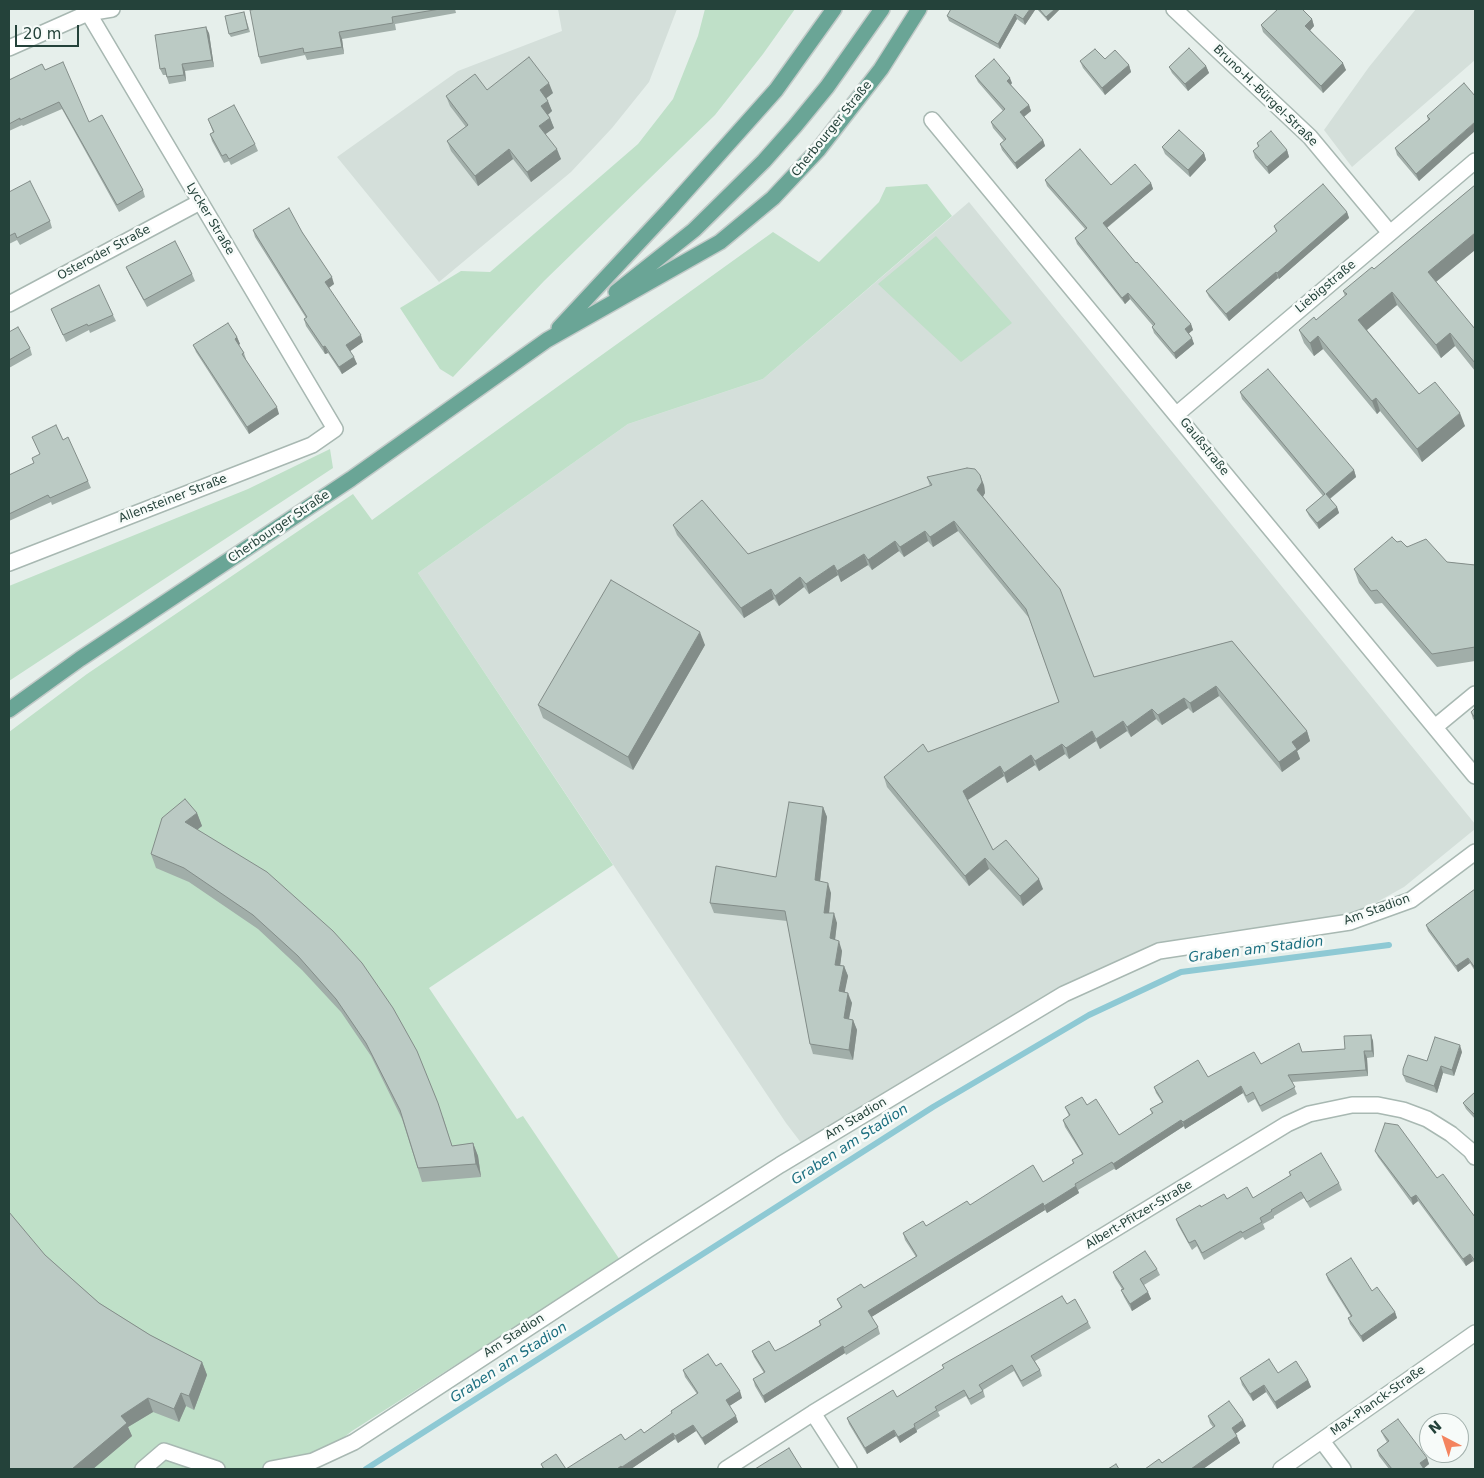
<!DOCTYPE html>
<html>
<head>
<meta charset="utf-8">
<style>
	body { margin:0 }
	#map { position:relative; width:1484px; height:1478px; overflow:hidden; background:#e6efeb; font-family:"DejaVu Sans",sans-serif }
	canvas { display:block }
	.frame { position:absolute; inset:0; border:10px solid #24423a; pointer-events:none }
	.north { position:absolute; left:1419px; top:1413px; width:50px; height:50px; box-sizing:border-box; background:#f7fbf9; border:1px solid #a3b1ad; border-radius:50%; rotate:320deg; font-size:14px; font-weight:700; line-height:20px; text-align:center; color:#24423a }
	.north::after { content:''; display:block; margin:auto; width:18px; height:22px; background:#f4845f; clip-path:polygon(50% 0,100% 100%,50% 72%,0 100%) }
	.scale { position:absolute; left:15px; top:25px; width:64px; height:22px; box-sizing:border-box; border:2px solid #24423a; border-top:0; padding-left:6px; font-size:15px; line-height:18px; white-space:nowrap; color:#24423a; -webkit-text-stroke:4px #f7fbf9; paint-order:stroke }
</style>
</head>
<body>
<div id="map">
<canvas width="1484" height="1478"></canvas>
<div class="frame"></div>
<div class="north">N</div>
<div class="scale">20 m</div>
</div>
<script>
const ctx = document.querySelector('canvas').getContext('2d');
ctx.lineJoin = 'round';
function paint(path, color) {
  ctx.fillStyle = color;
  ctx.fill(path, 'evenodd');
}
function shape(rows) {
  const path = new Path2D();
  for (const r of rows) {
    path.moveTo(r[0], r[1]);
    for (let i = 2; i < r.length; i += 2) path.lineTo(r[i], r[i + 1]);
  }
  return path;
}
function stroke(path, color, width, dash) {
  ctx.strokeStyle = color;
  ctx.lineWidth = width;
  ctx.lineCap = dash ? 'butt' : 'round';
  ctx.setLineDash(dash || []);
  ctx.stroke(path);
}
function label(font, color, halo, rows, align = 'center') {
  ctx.font = font + ' "DejaVu Sans",sans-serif';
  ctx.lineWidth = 5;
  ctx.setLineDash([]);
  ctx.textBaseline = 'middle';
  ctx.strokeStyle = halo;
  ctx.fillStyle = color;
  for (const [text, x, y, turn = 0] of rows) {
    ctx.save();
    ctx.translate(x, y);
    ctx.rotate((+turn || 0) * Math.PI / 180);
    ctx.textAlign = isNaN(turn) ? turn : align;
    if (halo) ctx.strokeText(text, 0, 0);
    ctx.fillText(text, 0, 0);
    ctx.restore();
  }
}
const built = shape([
	[558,9,677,9,649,82,612,128,571,172,439,282,337,157,458,71,562,31],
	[1416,9,1475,9,1475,60,1352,167,1324,130,1369,67],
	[969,202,1475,824,1475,829,1404,887,1350,917,1213,933,1158,943,1061,988,802,1144,786,1123,418,573,628,424,763,379]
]);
const green = shape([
	[705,9,795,9,763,54,715,115,544,281,453,377,440,369,400,308,461,271,490,272,638,144,673,99,698,36],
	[927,184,952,216,763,379,628,424,418,573,613,865,429,988,517,1119,523,1116,620,1260,352,1431,303,1469,9,1469,9,732,87,674,353,494,372,520,773,232,819,262,879,202,886,187],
	[936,236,1012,323,961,362,878,284],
	[330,449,333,468,9,681,9,586,248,489]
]);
const stream = shape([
	[366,1469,933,1107,1089,1015,1181,972,1389,945]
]);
const street = shape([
	[1174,9,1310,137,1390,233],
	[9,48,88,13,112,9],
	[932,120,1475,776],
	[9,304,200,202],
	[1177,414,1475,161],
	[9,563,312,445,335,429,86,9],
	[1435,727,1475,694],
	[813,1413,849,1469],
	[1322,1441,1343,1469],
	[143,1469,164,1451,217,1469],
	[271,1469,313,1461,354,1442,649,1249,780,1165,1064,994,1159,951,1350,922,1411,900,1475,852],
	[726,1469,813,1413,1287,1124,1309,1114,1352,1105,1378,1105,1403,1110,1427,1119,1451,1134,1471,1151,1475,1157],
	[1281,1469,1475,1333]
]);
const primary = shape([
	[616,292,694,230,764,161,795,126,827,87,882,9],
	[559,328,669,210,776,90,834,9],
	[9,710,80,659,351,479,547,340,720,242,773,198,819,149,881,69,919,9]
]);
const wall = shape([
	[257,9,455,9,456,13,395,24,396,30,342,39,344,54,307,60,305,55,261,64,259,57],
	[1037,9,1060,9,1048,21],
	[1035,10,1025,25,1017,19,1000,49,949,21,947,16],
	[244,12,250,32,231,37,229,34],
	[1312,19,1314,26,1310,30,1346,70,1323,93,1263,32,1261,25],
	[209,33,214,67,185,71,186,81,169,84,166,75,163,75,160,69],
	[1080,61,1129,65,1131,72,1105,95,1083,68],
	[1206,66,1209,73,1188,91,1172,73,1169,67],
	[45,70,89,122,143,190,145,197,119,212,62,109,23,126,22,125,9,131,9,80],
	[975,76,1012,83,1011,85,1029,105,1031,111,1024,117,1043,140,1045,146,1017,169,1002,150,1000,144,1004,141,993,128,991,122,1003,111,978,82],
	[487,90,553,93,546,98,552,111,548,115,550,118,554,128,545,134,561,159,531,182,513,159,478,186,451,151,447,141,466,127,450,106,446,96],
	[1475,96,1419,181,1397,155,1395,148,1428,120,1427,116],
	[208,119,255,144,258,151,231,165,229,161,224,163,212,141,210,134,213,132],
	[1257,143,1287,150,1289,157,1269,174,1255,158,1253,151,1258,147],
	[1162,147,1204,153,1206,160,1190,177,1165,154],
	[1045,180,1111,185,1151,183,1153,189,1107,228,1136,263,1191,324,1193,330,1189,333,1194,344,1176,359,1154,333,1152,327,1153,326,1130,299,1125,304,1077,244,1075,238,1085,229,1047,186],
	[1475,185,1475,250,1436,282,1475,329,1475,371,1455,346,1441,358,1397,305,1367,330,1419,394,1465,426,1422,462,1380,411,1377,414,1323,349,1314,356,1304,343,1299,330,1316,320,1345,296,1343,291,1374,269],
	[9,192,50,221,52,228,20,245,17,240,9,244],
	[1347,212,1349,218,1279,279,1278,278,1229,321,1209,297,1206,291,1276,232,1274,226],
	[253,230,302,232,334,284,329,288,363,342,350,351,357,364,342,374,328,353,325,354,306,326,304,319,306,318,255,237],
	[126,267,192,274,195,281,147,307,129,274],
	[51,309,113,315,116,321,90,333,89,330,66,342],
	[9,332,30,348,32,355,9,368],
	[237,337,240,344,239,345,244,353,246,359,246,360,279,414,249,434,196,352,193,345],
	[1240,392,1354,470,1356,477,1330,499,1337,507,1339,513,1319,529,1309,516,1306,510,1323,496,1242,399],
	[32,437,63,440,88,481,91,488,52,505,51,502,9,521,9,475,34,463,40,454],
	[927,477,984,485,985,493,983,496,1094,677,1232,641,1307,731,1310,741,1297,751,1300,759,1282,772,1219,696,1193,713,1188,708,1162,725,1156,719,1131,737,1127,731,1100,749,1096,741,1069,759,1065,754,1039,771,1035,765,1007,783,1004,776,968,800,993,850,1043,889,1023,906,989,869,969,886,887,787,884,777,928,752,1059,702,1029,618,958,531,933,547,928,541,904,557,899,551,872,570,868,565,841,582,838,575,809,594,804,587,779,606,774,599,744,618,677,535,673,525,748,554,930,486],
	[1397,542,1447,562,1475,565,1475,661,1437,667,1382,603,1375,604,1359,583,1354,569],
	[705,645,633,770,543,718,538,705],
	[1475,708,1475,721,1473,719,1471,712],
	[823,807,827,817,820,881,831,893,829,913,837,923,835,940,842,951,840,965,844,966,848,976,844,992,852,1003,849,1019,853,1020,857,1030,853,1060,813,1054,810,1044,787,921,714,913,710,903,776,877],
	[197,813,202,826,197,830,443,1117,452,1146,473,1143,478,1156,481,1177,422,1182,402,1119,371,1056,341,1012,302,970,258,929,189,882,156,868,151,854],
	[1475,889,1475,971,1470,963,1458,972,1428,931,1426,925],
	[1371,1035,1373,1041,1374,1057,1367,1058,1368,1076,1292,1082,1297,1094,1262,1112,1255,1099,1248,1103,1243,1093,1185,1129,1184,1126,1116,1170,1114,1169,1078,1190,1079,1193,1047,1213,1045,1210,871,1317,878,1327,880,1334,846,1355,845,1353,765,1403,755,1386,753,1379,764,1373,754,1357,752,1351,775,1351,785,1346,820,1325,819,1321,841,1307,837,1299,864,1288,916,1257,905,1240,903,1233,926,1226,970,1205,1043,1182,1073,1163,1072,1160,1082,1154,1065,1127,1063,1120,1069,1116,1065,1107,1087,1105,1119,1135,1152,1114,1150,1109,1162,1102,1156,1093,1154,1087,1208,1077,1261,1064,1302,1052,1345,1049],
	[1462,1052,1454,1076,1443,1073,1437,1093,1406,1082,1403,1075,1427,1061],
	[1475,1092,1475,1119,1466,1109,1463,1103],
	[1375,1151,1437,1178,1475,1217,1475,1264,1473,1261,1466,1266,1418,1201,1413,1205,1378,1157],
	[1289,1172,1339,1183,1342,1190,1310,1208,1304,1198,1274,1216,1274,1218,1263,1224,1265,1229,1245,1240,1243,1237,1204,1260,1197,1246,1192,1250,1178,1225,1176,1219,1227,1199,1253,1198,1290,1176],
	[45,1255,99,1303,150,1335,202,1362,207,1375,194,1410,186,1406,179,1422,153,1412,128,1427,132,1436,93,1469,9,1469],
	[1157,1269,1160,1275,1144,1285,1151,1299,1132,1311,1124,1297,1121,1290,1122,1289,1115,1278,1113,1272],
	[1326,1274,1372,1291,1395,1312,1397,1318,1363,1342,1350,1324,1348,1318,1351,1317,1328,1280],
	[1067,1304,1088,1322,1091,1328,1035,1361,1040,1370,1042,1376,1023,1387,1014,1371,983,1390,985,1397,971,1405,966,1396,938,1412,940,1416,917,1430,917,1432,900,1443,896,1436,867,1454,849,1424,847,1418,897,1397,944,1368,942,1365],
	[716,1366,742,1398,729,1406,738,1422,705,1445,696,1431,678,1443,675,1439,631,1469,543,1469,541,1464,566,1469,625,1440,644,1433,672,1414,671,1411,697,1394,685,1377,683,1370],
	[1240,1378,1308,1380,1311,1387,1277,1409,1266,1392,1253,1401,1242,1385],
	[1208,1416,1246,1426,1235,1434,1240,1443,1203,1469,1145,1469,1162,1463,1213,1427,1210,1423],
	[1381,1431,1427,1458,1429,1464,1424,1468,1424,1469,1389,1469,1379,1456,1377,1450,1387,1442,1384,1437]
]);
const shadedWall = shape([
	[1030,9,1034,9,1035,10,1025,25,1023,19],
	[1055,9,1060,9,1048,21,1046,17],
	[1015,14,1017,19,1000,49,998,44],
	[1312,19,1314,26,1308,33,1305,26],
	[206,27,209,33,214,67,212,60],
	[339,32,342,39,344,54,342,47],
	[1343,63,1346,70,1323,93,1321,86],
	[182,64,185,71,186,81,184,75],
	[1129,65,1131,72,1105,95,1102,88],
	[1206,66,1209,73,1188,91,1185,84],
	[1010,78,1012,83,1009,86,1007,81],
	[549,83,553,93,544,100,540,90],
	[548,101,552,111,545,117,541,106],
	[1029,105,1031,111,1022,118,1020,112],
	[550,118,554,128,543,136,539,126],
	[1475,122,1475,131,1419,181,1416,174],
	[1043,140,1045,146,1017,169,1015,163],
	[509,149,513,159,478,186,475,176],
	[557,149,561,159,531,182,527,172],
	[1287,150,1289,157,1269,174,1267,167],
	[1204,153,1206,160,1190,177,1188,170],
	[1151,183,1153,189,1105,229,1103,223],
	[1347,212,1349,218,1279,279,1277,273],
	[1475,233,1475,250,1432,285,1428,272],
	[1276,272,1278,278,1229,321,1226,314],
	[332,277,334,284,327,289,325,282],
	[1392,292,1397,305,1363,333,1358,320],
	[1128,293,1130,299,1125,304,1122,298],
	[1191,324,1193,330,1187,335,1185,329],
	[1450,333,1455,346,1441,358,1436,345],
	[361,335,363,342,349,352,346,345],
	[1318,336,1323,349,1314,356,1310,343],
	[237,337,240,344,237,346,235,339],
	[1192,338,1194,344,1176,359,1174,353],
	[325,346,328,353,325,354,323,347],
	[354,357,357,364,342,374,339,367],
	[1376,398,1380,411,1377,414,1372,401],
	[277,407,279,414,249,434,247,427],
	[1460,413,1465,426,1422,462,1417,449],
	[1354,470,1356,477,1328,500,1326,494],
	[980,475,984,485,985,493,981,500,977,490],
	[1337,507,1339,513,1319,529,1317,523],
	[954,521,958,531,933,547,930,537],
	[925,531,928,541,904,557,900,547],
	[895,541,899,551,872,570,868,560],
	[864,554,868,565,841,582,837,571],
	[834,565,838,575,809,594,806,584],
	[800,577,804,587,779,606,775,596],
	[771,589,774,599,744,618,741,608],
	[700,632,705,645,633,770,628,757],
	[1216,686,1219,696,1193,713,1190,703],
	[1184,698,1188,708,1162,725,1158,715],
	[1152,709,1156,719,1131,737,1127,727],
	[1123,721,1127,731,1100,749,1096,739],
	[1092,731,1096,741,1069,759,1066,748],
	[1307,731,1310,741,1297,751,1300,759,1282,772,1279,762,1292,742],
	[1062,744,1065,754,1039,771,1035,761],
	[1031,755,1035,765,1007,783,1004,773],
	[1000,766,1004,776,966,801,963,791],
	[823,807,827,817,819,890,815,880],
	[197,813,202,826,190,835,185,822],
	[985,858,989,869,969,886,965,876],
	[1039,879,1043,889,1023,906,1020,896],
	[828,883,831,893,828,923,824,913],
	[834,913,837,923,834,948,830,938],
	[839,941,842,951,839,975,835,965],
	[1468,958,1470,963,1458,972,1456,966],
	[844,966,848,976,843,1001,839,991],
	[848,993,852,1003,847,1028,844,1018],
	[853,1020,857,1030,853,1060,849,1050],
	[1371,1035,1373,1041,1374,1057,1372,1051],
	[1460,1045,1462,1052,1454,1076,1452,1070],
	[1364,1051,1367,1058,1368,1076,1366,1070],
	[1441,1066,1443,1073,1437,1093,1434,1086],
	[1241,1086,1243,1093,1185,1129,1183,1122],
	[1181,1120,1184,1126,1116,1170,1113,1164],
	[473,1143,478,1156,481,1177,476,1164],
	[1076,1186,1079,1193,1047,1213,1044,1206],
	[1416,1195,1418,1201,1413,1205,1411,1198],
	[1043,1203,1045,1210,870,1318,868,1311],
	[1470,1254,1473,1261,1466,1266,1463,1259],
	[1148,1292,1151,1299,1132,1311,1130,1304],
	[1395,1312,1397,1318,1363,1342,1361,1336],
	[843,1346,845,1353,765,1403,763,1396],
	[202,1362,207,1375,194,1410,189,1396],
	[1308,1380,1311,1387,1277,1409,1275,1402],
	[1264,1385,1266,1392,1253,1401,1250,1394],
	[740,1391,742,1398,728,1407,726,1400],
	[181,1393,186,1406,179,1422,174,1409],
	[148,1398,153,1412,128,1427,132,1436,93,1469,72,1469,121,1416],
	[736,1416,738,1422,705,1445,702,1438],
	[1243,1420,1246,1426,1234,1435,1232,1428],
	[693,1425,696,1431,678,1443,675,1436],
	[915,1427,917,1432,900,1443,898,1437],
	[894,1430,896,1436,867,1454,865,1448],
	[673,1433,675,1439,631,1469,623,1469,622,1467],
	[1237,1436,1240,1443,1203,1469,1191,1469],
	[1427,1458,1429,1464,1423,1469,1420,1463],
	[621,1466,623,1469,617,1469]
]);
const building = shape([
	[257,9,440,9,392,17,393,23,339,32,342,47,304,53,303,48,259,57,250,10,257,9],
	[951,9,1030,9,1023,19,1015,14,998,44,947,16,951,9],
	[1039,9,1055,9,1046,17,1039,9],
	[1278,9,1302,9,1312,19,1305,26,1343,63,1321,86,1261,25,1278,9],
	[244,12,248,29,229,34,225,16,244,12],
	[206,27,212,60,182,64,184,75,167,77,165,68,160,69,155,35,206,27],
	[1189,48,1206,66,1185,84,1169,67,1189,48],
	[1095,49,1105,59,1115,50,1129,65,1102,88,1080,61,1095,49],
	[529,57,549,83,540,90,548,101,541,106,550,118,539,126,557,149,527,172,509,149,475,176,447,141,468,125,446,96,475,74,487,90,529,57],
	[994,59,1010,78,1007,81,1029,105,1020,112,1043,140,1015,163,1000,144,1006,139,991,122,1005,109,975,76,994,59],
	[63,62,89,122,102,115,143,190,117,205,59,102,20,120,20,118,9,124,9,80,42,64,45,70,63,62],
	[1464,83,1475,96,1475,122,1416,174,1395,148,1430,119,1427,116,1464,83],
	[234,105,255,144,229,159,226,154,222,156,210,134,214,132,208,119,234,105],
	[1179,130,1204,153,1188,170,1162,147,1179,130],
	[1271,131,1287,150,1267,167,1253,151,1259,146,1257,143,1271,131],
	[1080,149,1111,185,1135,164,1151,183,1103,223,1136,263,1137,262,1191,324,1185,329,1192,338,1174,353,1152,327,1155,324,1128,293,1122,298,1075,238,1087,228,1045,180,1080,149],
	[30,181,50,221,17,238,15,233,9,236,9,192,30,181],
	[1323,184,1347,212,1277,273,1276,272,1226,314,1206,291,1277,231,1274,226,1323,184],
	[1475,185,1475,233,1428,272,1475,329,1475,363,1450,333,1436,345,1392,292,1358,320,1419,394,1435,382,1460,413,1417,449,1376,398,1372,401,1318,336,1310,343,1299,330,1314,317,1316,320,1347,294,1343,291,1372,267,1374,269,1475,185],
	[289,208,302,232,332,277,325,282,361,335,346,345,354,357,339,367,325,346,323,347,304,319,307,317,253,230,289,208],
	[175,241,192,274,144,300,126,267,175,241],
	[99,285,113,315,88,326,87,324,63,335,51,309,99,285],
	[228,323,237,337,235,339,244,353,242,354,277,407,247,427,193,345,228,323],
	[18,327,30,348,9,360,9,332,18,327],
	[1268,369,1354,470,1326,494,1337,507,1317,523,1306,510,1325,494,1240,392,1268,369],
	[56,425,63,440,68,437,88,481,50,498,48,495,9,514,9,475,34,463,32,458,40,454,32,437,56,425],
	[967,468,975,469,980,475,982,482,977,490,1060,589,1094,677,1232,641,1307,731,1292,742,1297,749,1279,762,1216,686,1190,703,1184,698,1158,715,1152,709,1127,727,1123,721,1096,739,1092,731,1066,748,1062,744,1035,761,1031,755,1004,773,1000,766,963,791,993,850,1006,840,1039,879,1020,896,985,858,965,876,884,777,923,744,928,752,1059,702,1026,609,954,521,930,537,925,531,900,547,895,541,868,560,864,554,837,571,834,565,806,584,800,577,775,596,771,589,741,608,673,525,702,500,748,554,932,485,927,477,967,468],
	[1392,537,1397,542,1401,541,1407,547,1426,539,1447,562,1475,565,1475,647,1432,654,1377,590,1371,591,1354,569,1392,537],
	[611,580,700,632,628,757,538,705,611,580],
	[1475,708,1475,718,1471,712,1475,708],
	[185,799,197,813,185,822,267,872,333,931,362,963,393,1008,417,1051,438,1103,452,1146,473,1143,476,1164,418,1168,400,1110,366,1043,336,999,298,956,253,915,184,868,151,854,162,818,185,799],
	[789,802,823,807,815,880,828,883,824,913,834,913,830,938,839,941,835,965,844,966,839,991,848,993,844,1018,853,1020,849,1050,810,1044,785,911,710,903,716,866,776,877,789,802],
	[1475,889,1475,968,1468,958,1456,966,1426,925,1475,889],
	[1371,1035,1372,1051,1364,1051,1366,1070,1288,1075,1295,1087,1260,1106,1253,1092,1246,1096,1241,1086,1183,1122,1181,1120,1113,1164,1112,1162,1075,1184,1076,1186,1044,1206,1043,1203,868,1311,878,1327,844,1348,843,1346,763,1396,753,1379,765,1372,752,1351,769,1341,775,1351,785,1346,821,1325,819,1321,842,1307,837,1299,861,1284,864,1288,917,1256,903,1233,923,1221,926,1226,967,1201,970,1205,1033,1165,1043,1182,1074,1163,1072,1160,1083,1154,1063,1120,1070,1115,1065,1107,1082,1097,1087,1105,1096,1099,1119,1135,1153,1113,1150,1109,1163,1102,1154,1087,1198,1060,1208,1077,1254,1052,1261,1064,1299,1043,1302,1052,1345,1049,1344,1036,1371,1035],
	[1435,1037,1460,1045,1452,1070,1441,1066,1434,1086,1403,1075,1403,1069,1408,1055,1427,1061,1435,1037],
	[1475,1092,1475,1115,1463,1103,1475,1092],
	[1385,1123,1398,1125,1437,1178,1443,1174,1475,1217,1475,1261,1470,1254,1463,1259,1416,1195,1411,1198,1375,1151,1385,1123],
	[1321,1153,1339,1183,1307,1202,1301,1192,1271,1210,1272,1211,1260,1218,1262,1222,1242,1233,1241,1231,1202,1253,1195,1240,1189,1243,1176,1219,1200,1205,1201,1207,1224,1194,1227,1199,1247,1187,1253,1198,1291,1175,1289,1172,1321,1153],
	[9,1212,45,1255,99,1303,150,1335,202,1362,189,1396,181,1393,174,1409,148,1398,121,1416,127,1423,72,1469,9,1469,9,1212],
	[1145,1251,1157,1269,1140,1279,1148,1292,1130,1304,1121,1290,1124,1289,1113,1272,1145,1251],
	[1351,1258,1372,1291,1377,1287,1395,1312,1361,1336,1348,1318,1352,1316,1326,1274,1351,1258],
	[1062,1296,1067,1304,1075,1299,1088,1322,1031,1356,1040,1370,1021,1381,1012,1365,979,1385,983,1391,969,1399,964,1390,935,1407,937,1410,914,1424,915,1427,898,1437,894,1430,865,1448,847,1418,893,1390,897,1397,944,1368,942,1365,1062,1296],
	[708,1354,716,1366,721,1363,740,1391,726,1400,736,1416,702,1438,693,1425,675,1436,673,1433,622,1467,621,1466,617,1469,544,1469,541,1464,556,1454,566,1469,621,1434,625,1440,641,1429,644,1433,672,1413,671,1411,698,1393,683,1370,708,1354],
	[1269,1359,1278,1373,1296,1361,1308,1380,1275,1402,1264,1385,1250,1394,1240,1378,1269,1359],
	[1229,1401,1243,1420,1232,1428,1237,1436,1191,1469,1145,1469,1159,1459,1162,1463,1215,1426,1208,1416,1229,1401],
	[1398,1419,1427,1458,1420,1463,1424,1469,1392,1469,1377,1450,1389,1441,1381,1431,1398,1419],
	[789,1448,802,1469,755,1469,789,1448],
	[1116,1464,1119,1469,1108,1469,1116,1464]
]);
const streetNames = [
	["Bruno-H.-Bürgel-Straße",1265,96,44],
	["Cherbourger Straße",832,129,-51],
	["Lycker Straße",210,219,59],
	["Osteroder Straße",104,253,-28],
	["Liebigstraße",1326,287,-40],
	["Gaußstraße",1204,447,51],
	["Allensteiner Straße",173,499,-21],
	["Cherbourger Straße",279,527,-34],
	["Am Stadion",1377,910,-20],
	["Am Stadion",856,1119,-31],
	["Albert-Pfitzer-Straße",1139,1215,-31],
	["Am Stadion",514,1336,-33],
	["Max-Planck-Straße",1378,1401,-35]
];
const waterNames = [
	["Graben am Stadion",1256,950,-7],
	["Graben am Stadion",850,1145,-33],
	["Graben am Stadion",509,1363,-33]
];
paint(built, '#d4dfda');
paint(green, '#bfe0c8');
stroke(stream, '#8ec9d4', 6);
stroke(street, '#a8b8b2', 18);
stroke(primary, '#c2cac8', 18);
stroke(street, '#fff', 15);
stroke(primary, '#6aa596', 15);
paint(wall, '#a1aea9');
paint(shadedWall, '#838d89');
paint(building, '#bbcac4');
stroke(building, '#838d89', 1);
label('12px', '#24423a', '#f7fbf9', streetNames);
label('italic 14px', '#1c6f80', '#f7fbf9', waterNames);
</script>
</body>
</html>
